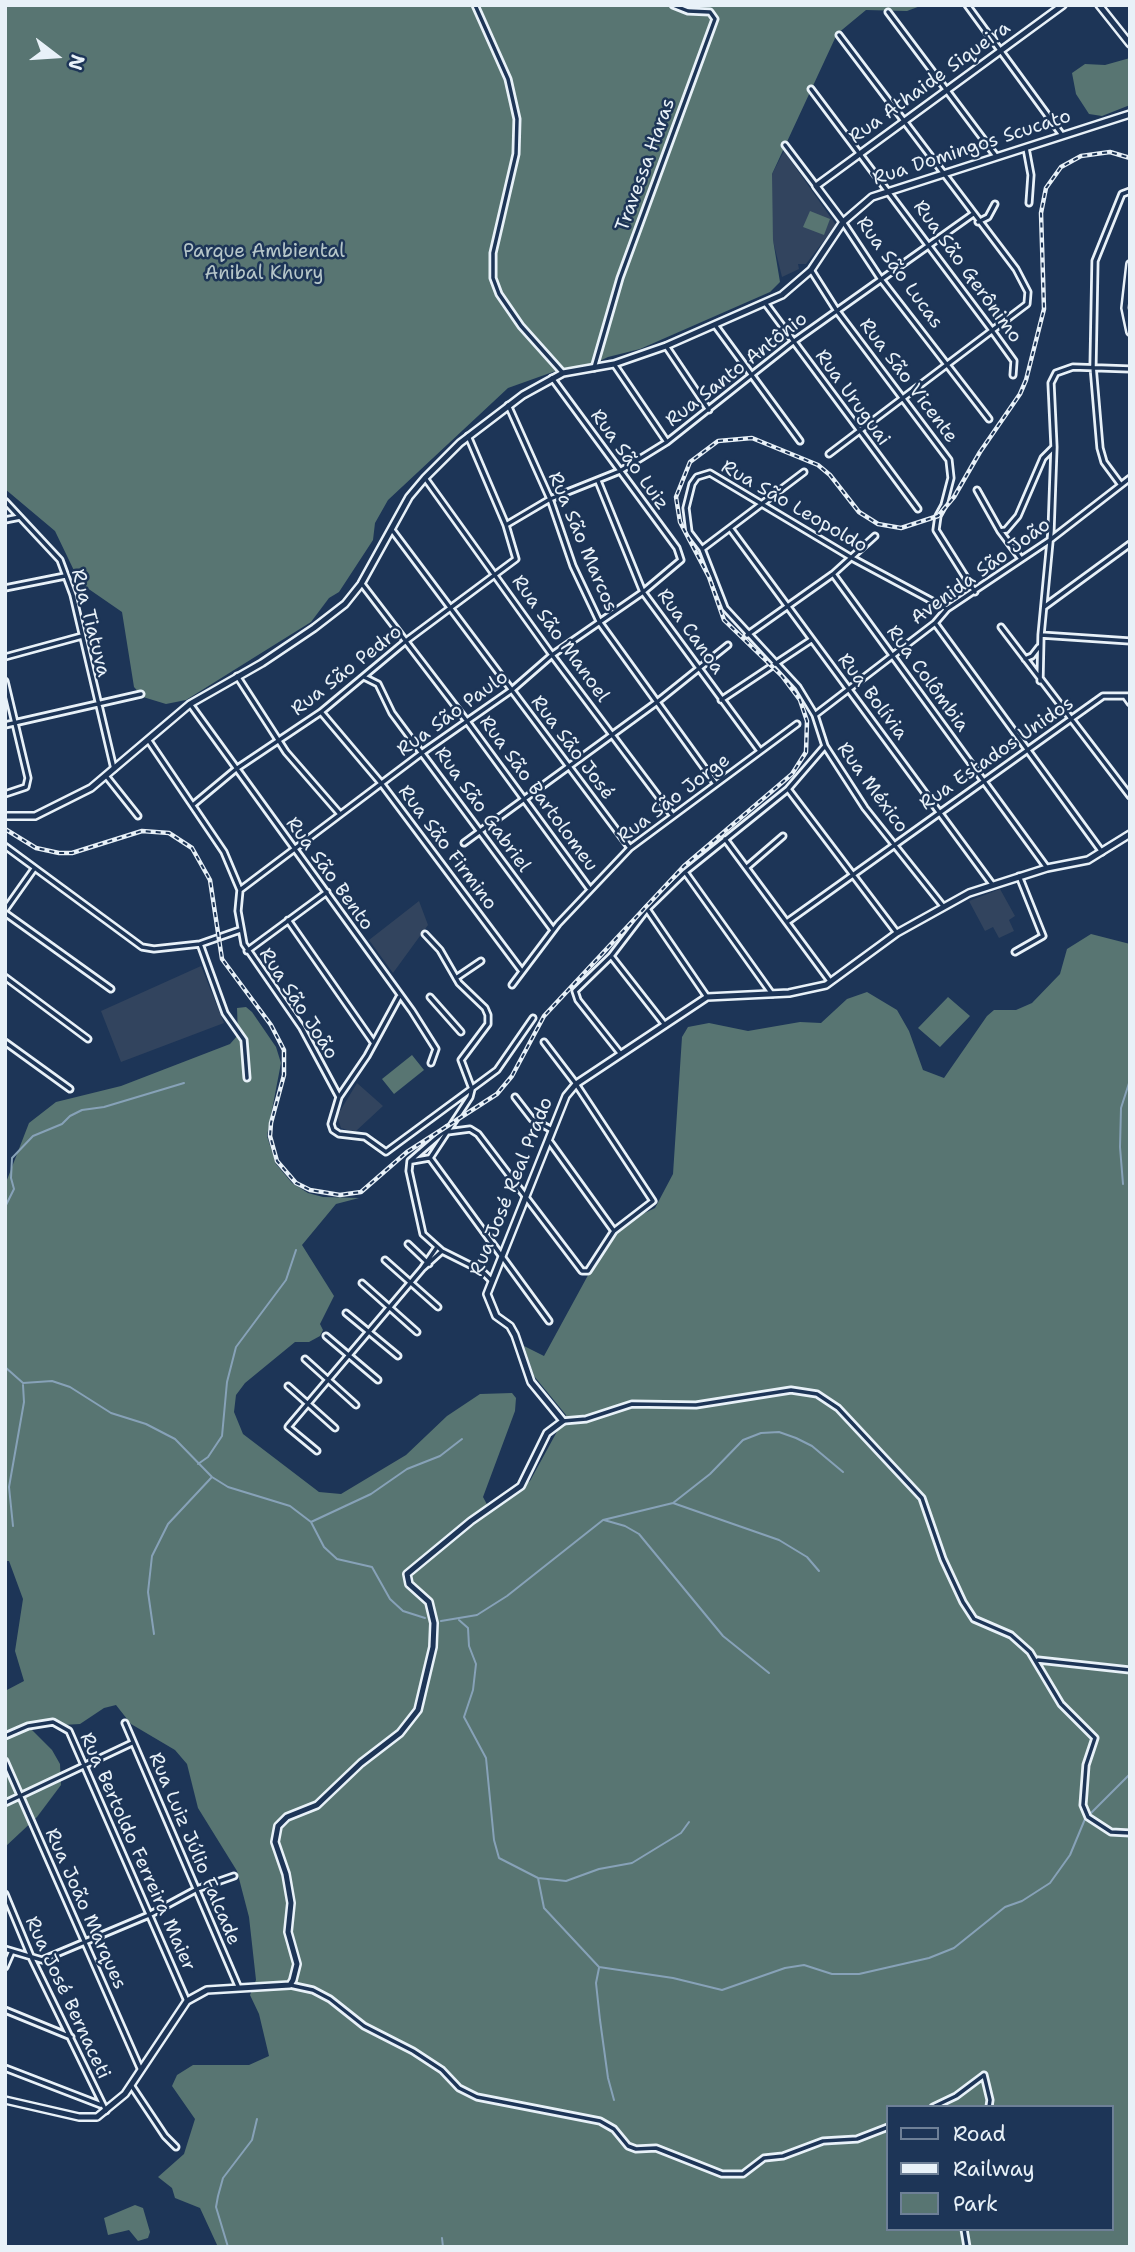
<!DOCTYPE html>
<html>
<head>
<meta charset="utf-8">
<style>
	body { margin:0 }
	#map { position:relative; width:1135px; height:2252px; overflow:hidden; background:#1d3557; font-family:"Shantell Sans",sans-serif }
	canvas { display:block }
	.frame { position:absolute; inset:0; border:7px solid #e8f1f8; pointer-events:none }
	.legend { position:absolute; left:886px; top:2105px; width:228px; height:126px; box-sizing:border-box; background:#1d3557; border:2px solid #6e8097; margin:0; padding:9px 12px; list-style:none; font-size:21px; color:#e8f1f8 }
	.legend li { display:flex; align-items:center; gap:14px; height:35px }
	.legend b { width:35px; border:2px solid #6e8097 }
	.north { position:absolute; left:21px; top:21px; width:70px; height:70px; -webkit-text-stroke:5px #1d3557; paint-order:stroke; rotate:107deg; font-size:19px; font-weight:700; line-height:28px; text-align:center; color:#e8f1f8 }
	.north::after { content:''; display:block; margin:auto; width:24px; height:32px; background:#e8f1f8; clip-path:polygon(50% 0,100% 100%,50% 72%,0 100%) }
</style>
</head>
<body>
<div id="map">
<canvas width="1135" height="2252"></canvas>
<div class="frame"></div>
<ul class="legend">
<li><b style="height:9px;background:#1d3557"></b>Road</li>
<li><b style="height:9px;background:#e8f1f8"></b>Railway</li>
<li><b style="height:19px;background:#587572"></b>Park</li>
</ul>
<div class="north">N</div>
</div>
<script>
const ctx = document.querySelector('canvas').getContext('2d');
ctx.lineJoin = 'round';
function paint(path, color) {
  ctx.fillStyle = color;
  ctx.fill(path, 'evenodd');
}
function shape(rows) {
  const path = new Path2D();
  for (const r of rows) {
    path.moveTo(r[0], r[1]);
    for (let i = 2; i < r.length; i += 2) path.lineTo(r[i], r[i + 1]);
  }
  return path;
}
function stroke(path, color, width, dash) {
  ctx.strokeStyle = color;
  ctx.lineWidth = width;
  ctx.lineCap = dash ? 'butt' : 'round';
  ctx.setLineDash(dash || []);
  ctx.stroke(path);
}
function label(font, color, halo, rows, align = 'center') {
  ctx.font = font + ' "Shantell Sans",sans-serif';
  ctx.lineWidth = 5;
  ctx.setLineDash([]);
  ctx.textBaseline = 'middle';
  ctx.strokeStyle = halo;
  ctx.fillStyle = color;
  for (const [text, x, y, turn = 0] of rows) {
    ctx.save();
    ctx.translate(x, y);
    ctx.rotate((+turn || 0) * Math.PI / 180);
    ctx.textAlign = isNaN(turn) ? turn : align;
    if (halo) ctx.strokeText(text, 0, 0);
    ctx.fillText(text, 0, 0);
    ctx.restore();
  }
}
const built = shape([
	[784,151,836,225,806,264,798,264,799,269,782,277,773,241,770,178],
	[1000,889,1015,916,1009,920,1014,931,999,938,993,927,985,931,969,901],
	[419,901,428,925,393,973,369,940],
	[201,966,224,1023,121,1062,101,1011],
	[357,1083,383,1106,356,1131,347,1130,341,1128,337,1116]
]);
const green = shape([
	[5,5,923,5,907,11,866,10,837,34,772,174,773,240,780,282,770,292,640,349,608,357,574,373,564,368,508,388,388,500,375,523,373,540,339,592,329,598,311,622,186,700,166,704,143,697,134,687,122,612,80,583,55,531,5,489],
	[1130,58,1130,105,1102,116,1089,114,1076,94,1072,73,1085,64,1105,65],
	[810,211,830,219,824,235,803,227],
	[1091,934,1130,944,1130,2247,218,2247,200,2208,175,2198,172,2188,158,2177,184,2154,195,2119,172,2086,177,2075,193,2065,249,2065,269,2056,259,2014,250,1995,256,1980,249,1917,237,1871,198,1808,187,1764,175,1750,131,1724,116,1705,104,1708,80,1724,29,1727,52,1750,60,1764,61,1785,37,1817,5,1847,5,1691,24,1681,15,1651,23,1599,9,1561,5,1561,5,1185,29,1123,56,1102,121,1086,230,1044,238,1035,237,1008,246,1007,252,1012,276,1047,281,1063,267,1136,276,1164,292,1183,308,1193,323,1197,359,1198,336,1204,302,1245,334,1296,320,1324,323,1330,320,1336,309,1342,295,1342,245,1383,236,1395,234,1412,243,1434,319,1492,341,1494,406,1455,447,1416,480,1394,512,1393,516,1398,515,1411,483,1497,490,1510,530,1481,566,1415,534,1376,524,1346,544,1356,605,1244,620,1225,655,1208,673,1174,682,1037,688,1027,709,1023,748,1031,800,1022,821,1023,847,999,867,992,897,1010,909,1031,923,1070,944,1078,987,1016,994,1010,1016,1010,1032,1003,1060,974,1067,949],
	[888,2107,1112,2107,1112,2229,888,2229],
	[948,997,970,1016,940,1047,918,1028],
	[412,1055,424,1070,394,1094,382,1079],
	[135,2205,143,2208,150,2232,148,2238,138,2241,129,2230,108,2235,104,2218]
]);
const stream = shape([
	[1130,882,1130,892],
	[1123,1184,1120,1147,1121,1108,1130,1080],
	[5,1207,14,1189,11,1178,12,1158,33,1136,62,1124,70,1116,82,1110,104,1107,184,1083],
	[5,1367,23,1383,52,1381,70,1387,111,1413,146,1424,175,1439,212,1477,228,1487,290,1506,311,1522,324,1547,337,1559,372,1567,390,1599,403,1611,425,1618],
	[198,1464,208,1457,222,1436,227,1382,236,1347,286,1280,296,1250],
	[673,1503,710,1474,743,1440,761,1433,779,1432,796,1438,812,1446,843,1472],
	[604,1520,625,1526,639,1534,723,1636,769,1673],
	[311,1522,371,1494,407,1469,440,1456,462,1439],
	[13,1526,9,1487,24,1402,23,1385],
	[459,1620,468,1628,469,1646,476,1664,473,1690,464,1717,486,1758,494,1840,499,1858,538,1878,566,1881,599,1869,632,1863,681,1833,689,1822],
	[441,1621,477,1615,507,1596,603,1520,673,1503,779,1540,807,1557,819,1571],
	[154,1634,148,1592,152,1556,168,1524,211,1478],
	[538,1878,544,1908,599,1967,673,1978,722,1990,785,1968,804,1965,832,1974,859,1974,929,1958,954,1948,1005,1907,1022,1901,1050,1883,1070,1855,1085,1819,1130,1774],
	[599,1968,596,1983,600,2020,608,2078,614,2100],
	[442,2238,443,2247],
	[228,2247,216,2207,218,2196,223,2178,252,2140,257,2119]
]);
const minor = shape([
	[475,5,508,79,517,119,516,154,493,253,493,278,499,294,521,326,563,373],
	[967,5,1062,135],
	[888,12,996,156],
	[811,89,991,329,1014,361,1013,375],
	[785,145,816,186],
	[1026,148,1031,175,1029,203],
	[843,222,880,278,989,419],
	[978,222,988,217,995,204],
	[811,270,837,311,949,460,951,478,944,505,938,516,936,530,975,592],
	[766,304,918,509],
	[715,325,800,441],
	[666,346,709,410],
	[614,364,667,442],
	[594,368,620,278,715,19,710,12,688,11,673,5],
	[508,405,550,499,573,566,600,623,716,784],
	[829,454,1027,304,1028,292,1016,269,839,35],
	[804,472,702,549,725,608,798,687,815,715,825,746,865,808,943,906],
	[425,478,552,655,673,816],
	[598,481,643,592,760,751],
	[1121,485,1104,462,1100,448,1093,366,1095,261,1122,194,1130,191],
	[977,490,1000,531,1021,559],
	[5,501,60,560,73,595,114,769],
	[5,520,20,517],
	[506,525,550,499,620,471,667,442,793,342,973,214],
	[730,528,992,884],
	[392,530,630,848],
	[1000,531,1006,530,1018,516,1043,458,1054,447],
	[702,549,689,532,686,508,692,484,697,477,710,473,852,558,947,609],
	[833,574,1047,868],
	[362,584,466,720,589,888],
	[5,588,65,576],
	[1044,607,1130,544],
	[935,623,1102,852],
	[1001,627,1130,796],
	[747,635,833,574,875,536],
	[1041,635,1130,641],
	[5,657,82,636],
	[1025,659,1032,656,1039,647],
	[237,676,286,752,340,814],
	[364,677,378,684,392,713,553,930],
	[5,681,28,778,26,787,5,794],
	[1040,681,1041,635,1051,531,1054,447,1051,383,1056,373,1073,367,1130,369],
	[1125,696,1130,703],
	[721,700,811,640],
	[190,704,412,1011,436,1049,431,1063],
	[321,712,381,783,521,970],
	[815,715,935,623,947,609,1050,540,1130,478],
	[5,725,141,694],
	[149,741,224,852,240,890,238,911,244,944,302,1028,339,1097],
	[107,777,138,816],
	[788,789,897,933],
	[194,804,236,769,321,712,406,641,516,559,506,525,468,436],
	[725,839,830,981],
	[464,843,657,702,728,645],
	[5,846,142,947,154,949,200,944,240,930],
	[747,867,783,836],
	[685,872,772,994],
	[240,890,423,752,513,689,552,655,643,592,681,560,677,548,552,378],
	[647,909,707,997],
	[5,910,34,869],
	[5,913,111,989],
	[288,920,373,1042],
	[787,922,1103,696,1130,696],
	[425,934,440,950,459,983,485,1008,488,1015,488,1024,461,1060,472,1089,470,1097,430,1158,549,1321],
	[200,944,225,1013,244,1040,247,1078],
	[247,951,327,892],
	[1015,952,1043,936,1019,876],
	[611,956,665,1025],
	[5,977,88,1039],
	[456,978,481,961],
	[512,985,558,924,630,848,797,724],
	[399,997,367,1056,339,1097,331,1124,333,1130,339,1134,365,1137,386,1152,497,1070,533,1018],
	[430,997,461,1032],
	[5,1042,70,1089],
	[620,1053,578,1000,575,991,611,956,647,909,685,872,788,789,825,746],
	[515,1097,532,1119,552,1130],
	[447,1132,470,1129,478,1134,582,1271,588,1271,614,1231,653,1201,576,1084,544,1042],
	[550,1142,614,1231],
	[410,1161,409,1171,423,1234,442,1251,482,1271,491,1280],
	[410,1161,448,1128],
	[412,1161,429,1158],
	[408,1244,429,1264],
	[385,1260,438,1307],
	[422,1269,437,1247],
	[362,1283,417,1332],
	[346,1313,398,1356],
	[326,1336,378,1380],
	[305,1359,356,1405],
	[288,1386,335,1428],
	[563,1421,586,1419,632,1404,696,1405,791,1390,817,1394,838,1408,922,1498,943,1559,963,1602,974,1619,1011,1635,1030,1652,1061,1704,1095,1738,1086,1765,1083,1805,1088,1817,1111,1832,1130,1833],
	[317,1451,288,1427,422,1269,442,1251],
	[1038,1660,1130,1670],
	[125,1723,238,1986],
	[5,1736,28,1726,53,1722,69,1731,187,2001],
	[5,1761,140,2068],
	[5,1803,132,1743],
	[5,1894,32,1959,106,2111],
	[5,1949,42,1960,149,1915,197,1889,234,1876],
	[5,1967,12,1951],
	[290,1985,313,1990,330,1999,364,2026,413,2051,442,2070,459,2088,477,2097,600,2121,614,2129,628,2146,636,2149,656,2148,722,2174,743,2174,764,2158,783,2156,823,2141,857,2139,888,2127],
	[5,2010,71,2037],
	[5,2068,101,2105],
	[984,2075,990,2100,989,2107],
	[131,2085,165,2136,176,2147],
	[933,2107,956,2096,984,2075],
	[964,2229,967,2247]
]);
const tertiary = shape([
	[1099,5,1130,44],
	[843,222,816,186,1063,5],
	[1130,264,1125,308,1130,332],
	[5,2100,79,2117,97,2117,125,2094,187,2001,207,1990,290,1985,293,1980,297,1964,288,1932,291,1903,286,1874,275,1842,278,1826,287,1817,317,1805,361,1763,400,1733,418,1710,433,1647,434,1623,429,1602,409,1584,407,1574,471,1521,521,1486,547,1433,563,1421,531,1382,515,1335,510,1326,496,1316,487,1294,566,1096,576,1084,707,997,789,993,826,985,897,933,969,893,1047,868,1088,860,1130,834]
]);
const secondary = shape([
	[5,816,35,816,91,788,190,704,262,663,314,628,345,604,361,584,409,497,425,478,460,443,523,395,563,373,614,364,666,346,782,295,811,270,843,222,872,197,1130,114]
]);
const rail = shape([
	[5,829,36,848,59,853,72,853,142,831,169,833,192,848,210,880,222,959,271,1025,284,1050,284,1075,271,1123,270,1136,277,1161,296,1183,310,1190,340,1195,361,1192,407,1152,497,1094,512,1076,544,1016,684,866,792,774,806,752,807,721,800,700,782,676,724,620,709,577,680,522,676,497,690,462,718,441,752,438,818,465,830,475,859,512,878,524,901,528,938,516,954,497,980,452,1020,394,1026,380,1044,309,1041,213,1046,188,1061,167,1081,156,1110,152,1130,158]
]);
const streetNames = [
	["Rua Athaide Siqueira",930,83,-36],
	["Rua Domingos Scucato",972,148,-18],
	["Travessa Haras",646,165,-70],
	["Rua São Gerônimo",967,272,54],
	["Rua São Lucas",899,273,54],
	["Rua Santo Antônio",737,370,-38],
	["Rua São Vicente",908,381,53],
	["Rua Uruguai",852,398,54],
	["Rua São Luiz",629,460,54],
	["Rua São Leopoldo",794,507,30],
	["Rua São Marcos",582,542,67],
	["Avenida São João",981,572,-36],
	["Rua Tiatuva",90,623,76],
	["Rua Canoa",690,632,54],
	["Rua São Manoel",560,639,54],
	["Rua São Pedro",347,671,-38],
	["Rua Colômbia",927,679,54],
	["Rua Bolívia",872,697,53],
	["Rua São Paulo",453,714,-36],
	["Rua São José",572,748,53],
	["Rua Estados Unidos",997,754,-35],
	["Rua México",872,788,54],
	["Rua São Bartolomeu",538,794,54],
	["Rua São Jorge",674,799,-37],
	["Rua São Gabriel",482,810,54],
	["Rua São Firmino",447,848,53],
	["Rua São Bento",329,874,54],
	["Rua São João",298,1004,57],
	["Rua José Real Prado",512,1187,-68],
	["Rua Luiz Júlio Falcade",194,1849,67],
	["Rua Bertoldo Ferreira Maier",137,1852,66],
	["Rua João Marques",85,1909,66],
	["Rua José Bernaceti",67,1998,65]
];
const parkNames = [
	["Parque Ambiental",264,252],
	["Anibal Khury",264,274]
];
paint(built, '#32445e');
paint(green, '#587572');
stroke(stream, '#87a2b8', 2);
stroke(minor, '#e8f1f8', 9);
stroke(tertiary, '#e8f1f8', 10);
stroke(secondary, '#e8f1f8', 10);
stroke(minor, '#1d3557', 3.5);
stroke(tertiary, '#1d3557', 5);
stroke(secondary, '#1d3557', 5);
stroke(rail, '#e8f1f8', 4.5);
stroke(rail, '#1d3557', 2, [5]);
label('19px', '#e8f1f8', '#1d3557', streetNames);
label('19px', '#b6c6c9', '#1d3557', parkNames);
</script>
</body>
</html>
